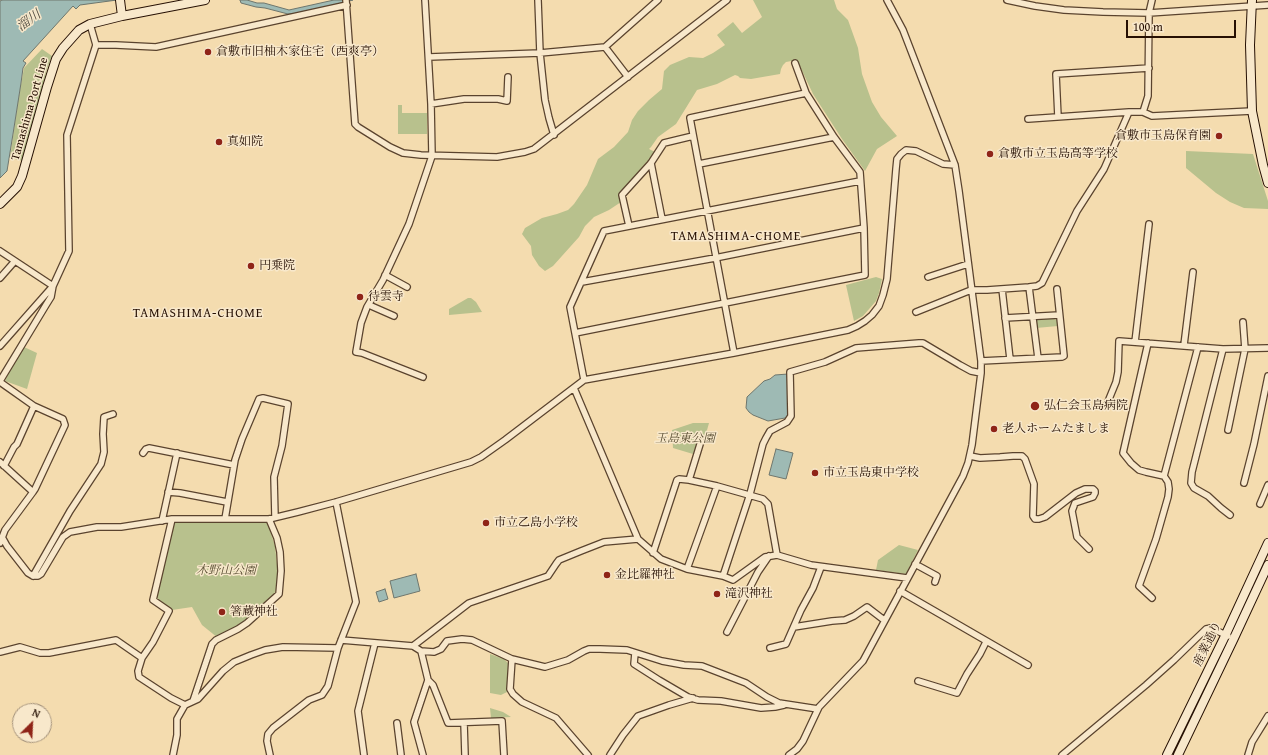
<!DOCTYPE html>
<html>
<head>
<meta charset="utf-8">
<style>
	body { margin:0 }
	#map { position:relative; width:1268px; height:755px; overflow:hidden; background:#f4dcaf; font-family:"Gentium Book Plus",serif }
	canvas { display:block }
	.north { position:absolute; left:12px; top:703px; width:40px; height:40px; box-sizing:border-box; background:#f8e8cb; border:1px solid #a4927b; border-radius:50%; rotate:24deg; font-size:11px; font-weight:700; line-height:16px; text-align:center; color:#261003 }
	.north::after { content:''; display:block; margin:auto; width:14px; height:18px; background:#8f2418; clip-path:polygon(50% 0,100% 100%,50% 72%,0 100%) }
	.scale { position:absolute; left:1126px; top:20px; width:110px; height:18px; box-sizing:border-box; border:2px solid #261003; border-top:0; padding-left:5px; font-size:12px; line-height:14px; white-space:nowrap; color:#261003; -webkit-text-stroke:3px #f8e8cb; paint-order:stroke }
</style>
</head>
<body>
<div id="map">
<canvas width="1268" height="755"></canvas>
<div class="north">N</div>
<div class="scale">100 m</div>
</div>
<script>
const ctx = document.querySelector('canvas').getContext('2d');
ctx.lineJoin = 'round';
function paint(path, color) {
  ctx.fillStyle = color;
  ctx.fill(path, 'evenodd');
}
function shape(rows) {
  const path = new Path2D();
  for (const r of rows) {
    path.moveTo(r[0], r[1]);
    for (let i = 2; i < r.length; i += 2) path.lineTo(r[i], r[i + 1]);
  }
  return path;
}
function stroke(path, color, width, dash) {
  ctx.strokeStyle = color;
  ctx.lineWidth = width;
  ctx.lineCap = dash ? 'butt' : 'round';
  ctx.setLineDash(dash || []);
  ctx.stroke(path);
}
function label(font, color, halo, rows, align = 'center') {
  ctx.font = font + ' "Gentium Book Plus","Noto Serif JP",serif';
  ctx.lineWidth = 3;
  ctx.setLineDash([]);
  ctx.textBaseline = 'middle';
  ctx.strokeStyle = halo;
  ctx.fillStyle = color;
  for (const [text, x, y, turn = 0] of rows) {
    ctx.save();
    ctx.translate(x, y);
    ctx.rotate((+turn || 0) * Math.PI / 180);
    ctx.textAlign = isNaN(turn) ? turn : align;
    if (halo) ctx.strokeText(text, 0, 0);
    ctx.fillText(text, 0, 0);
    ctx.restore();
  }
}
const green = shape([
	[753,0,834,0,837,9,848,20,858,48,862,74,872,102,881,117,897,136,877,149,865,171,842,139,813,94,797,60,786,62,783,65,781,69,780,74,751,79,740,78,738,76,735,75,717,84,697,90,676,124,658,137,651,147,649,149,655,152,620,194,621,202,609,210,594,217,585,226,579,237,553,266,545,271,539,266,532,255,531,246,522,234,525,228,542,218,557,214,568,210,574,204,587,185,598,159,614,147,628,132,632,120,638,111,649,100,662,89,664,71,670,65,689,57,703,58,713,53,725,45,717,35,733,22,742,33,762,17],
	[42,49,52,56,47,69,23,161,10,158,18,101,24,68],
	[398,105,402,105,402,113,427,113,427,134,398,134],
	[1186,151,1253,154,1268,201,1268,209,1244,208,1230,202,1216,193,1186,168],
	[876,277,882,279,879,293,876,301,863,316,854,321,846,285],
	[468,298,471,298,476,302,482,312,449,315,449,309],
	[1037,319,1054,319,1057,320,1058,326,1036,328],
	[24,347,37,353,27,389,5,381,9,372],
	[693,423,709,423,704,441,698,439,693,454,673,448,672,430],
	[267,521,275,546,279,582,278,587,273,596,238,628,218,638,202,625,192,607,172,610,157,598,174,522],
	[899,545,918,550,906,574,876,570,878,560],
	[490,654,504,659,510,665,508,689,507,692,501,695,490,693],
	[490,708,503,712,511,717,491,718]
]);
const water = shape([
	[2,0,117,0,80,5,76,9,73,6,23,61,26,63,23,68,21,83,13,134,7,171,0,178,0,1,2,0],
	[240,0,247,0,257,3,264,3,289,10,334,0,353,0,301,13,288,14,265,8,256,7,241,3,240,0],
	[788,374,790,416,788,420,785,418,768,421,753,415,749,412,746,408,747,397,764,381,770,379,775,375,788,374],
	[776,449,793,453,786,479,769,475,776,449],
	[416,574,420,591,394,598,390,581,416,574],
	[385,589,388,599,379,602,376,592,385,589]
]);
const street = shape([
	[346,0,355,124,358,127,390,147,403,153,421,155,497,157,525,152,534,149,727,0],
	[538,0,540,53,545,100,549,118,554,135],
	[1007,0,1035,6,1064,10,1103,12,1149,13,1268,5],
	[90,24,96,45],
	[605,47,628,77],
	[429,57,540,53,605,47,658,0],
	[431,104,464,99,498,99,507,101,508,77],
	[1143,112,1148,96,1149,13,1152,0],
	[1058,117,1056,74,1149,68],
	[1028,119,1129,112],
	[651,163,662,219],
	[699,164,834,137],
	[629,226,622,195,651,163,664,143,693,136],
	[0,251,53,286],
	[385,275,407,287],
	[928,277,968,264],
	[0,278,15,261],
	[582,282,715,258,864,228],
	[1029,287,1038,358],
	[1002,289,1010,359],
	[369,305,394,316],
	[916,312,971,290,987,290,1029,287,1037,286,1042,283,1077,211,1104,169,1129,112,1143,112,1152,116,1252,111],
	[1005,318,1059,315],
	[575,333,865,275,864,228,860,172,834,137,806,93,795,63],
	[1135,342,1149,224],
	[1148,343,1123,453,1131,463,1139,470,1146,472,1164,476],
	[1184,345,1193,272],
	[0,346,53,286],
	[1223,349,1192,472,1191,483,1194,488,1208,496,1221,508,1230,515],
	[734,353,690,118,806,93],
	[981,361,1062,357,1064,356,1057,289],
	[423,377,362,353,356,352,361,323,367,307,383,280,409,224,432,156,431,104,425,0],
	[584,380,570,307,604,231,860,181],
	[0,381,46,305,51,297,53,286,69,251,67,135,96,45,116,45,156,47,347,5],
	[0,382,34,406,63,419,65,425,35,489,33,492],
	[574,388,638,539,661,559,687,569,723,576,733,580,765,557,777,555,811,565,907,578],
	[1107,404,1116,382,1118,372,1119,341,1223,349,1268,348],
	[1228,430,1245,349,1243,322],
	[143,453,146,449,149,448,234,465],
	[970,456,980,458,1000,457,1013,456,1022,456,1025,459,1034,484,1033,516,1035,519,1039,519,1045,517,1076,493,1085,489,1093,489,1095,491,1095,493,1093,497,1075,503,1072,511,1077,537,1089,549],
	[0,462,33,492,5,530,0,543],
	[4,466,14,447,17,444,34,406],
	[689,480,701,441],
	[1244,483,1254,444,1268,376],
	[168,492,180,493,227,502],
	[1260,504,1268,485],
	[225,519,235,460,242,439,259,399,263,398,288,404,282,446,274,477,275,517],
	[162,521,177,453],
	[2,537,7,546,28,573,33,576,38,576,41,574,63,537,70,532,97,527,121,527,172,519,269,519,298,512,336,502,471,462,481,457,505,440,584,380,734,353,848,330,857,326,865,321,872,315,879,306,883,295,887,279,896,169,897,159,901,154,906,150,916,151,943,164,955,165],
	[653,553,677,480,679,479,689,480,717,486,763,499,768,504,777,555],
	[915,564,937,576,935,582],
	[687,569,717,486],
	[33,576,70,511,101,464,104,452,103,434,104,417,113,414],
	[723,576,750,494,763,444,766,438,770,431,787,422,791,416,790,372,825,362,856,348,919,343,923,343,960,365,971,371,981,373],
	[900,591,1028,665],
	[1152,598,1139,586,1156,539,1168,497,1169,489,1168,482,1164,476,1198,347],
	[794,627,832,621,845,620,854,616,867,607,884,620],
	[727,632,758,572,769,556],
	[341,640,413,646,421,651,434,652,441,649,447,641,462,639,472,640,512,659,545,667,568,660,584,651,589,649,600,649,627,650,662,661,684,665,702,666,746,683,767,697,779,703,818,709],
	[413,646,469,603,548,576,556,564,559,560,581,551,604,542,638,539],
	[770,648,786,644,801,610,813,588,821,567],
	[421,651,428,680,414,722,423,755],
	[0,652,20,647,40,653,49,653,116,640,142,658,138,671,139,677,171,698,185,705,198,699,223,671,234,662,251,655,265,650,283,647,338,648],
	[635,653,634,664,659,680,688,697,698,700,721,701,761,708,775,707,784,705],
	[142,658,153,642,169,611,153,600,172,519],
	[512,659,510,689,513,694,522,702,556,718,588,755],
	[428,680,433,685,448,723,502,721,504,755],
	[918,681,957,693,967,674,980,654,986,642],
	[193,701,212,644,216,640,238,629,247,623,279,594,281,571,280,552,277,538,269,519],
	[397,723,401,755],
	[464,723,465,755],
	[173,755,177,735,177,719,185,705],
	[270,755,267,741,268,734,273,728,309,700,322,695,328,686,338,648,356,602,336,502],
	[364,755,358,711,375,643],
	[610,755,623,735,638,716,669,705,693,698],
	[789,755,797,749,803,741,819,707,863,661,963,476,968,463,972,445,981,373,981,361,959,191,955,165,903,30,887,0],
	[1062,755,1146,685,1174,660,1206,629,1211,628,1228,636],
	[1248,755,1252,742,1268,716]
]);
const secondary = shape([
	[120,0,122,16],
	[1252,0,1250,45,1252,111,1263,165,1268,183],
	[0,204,17,187,22,176,47,87,56,59,63,48,79,30,90,24,122,16,205,0],
	[1167,755,1226,634,1268,543],
	[1178,755,1234,638,1268,565]
]);
const markers = [
	[208,52,4,"#8f2418"],
	[1219,136,4,"#8f2418"],
	[219,142,4,"#8f2418"],
	[990,154,4,"#8f2418"],
	[251,266,4,"#8f2418"],
	[360,297,4,"#8f2418"],
	[1035,406,5,"#8f2418"],
	[994,429,4,"#8f2418"],
	[815,473,4,"#8f2418"],
	[486,523,4,"#8f2418"],
	[607,575,4,"#8f2418"],
	[717,594,4,"#8f2418"],
	[222,612,4,"#8f2418"]
];
const poiNames = [
	["倉敷市旧柚木家住宅（西爽亭）",216,52],
	["倉敷市玉島保育園",1211,136,"right"],
	["真如院",227,142],
	["倉敷市立玉島高等学校",998,154],
	["円乗院",259,266],
	["待雲寺",368,297],
	["弘仁会玉島病院",1044,406],
	["老人ホームたましま",1002,429],
	["市立玉島東中学校",823,473],
	["市立乙島小学校",494,523],
	["金比羅神社",615,575],
	["滝沢神社",725,594],
	["箸蔵神社",230,612]
];
const streetNames = [
	["Tamashima Port Line",30,109,-74],
	["産業通り",1208,644,-64]
];
const parkNames = [
	["玉島東公園",685,439],
	["木野山公園",226,571]
];
const waterNames = [
	["溜川",29,21,-36]
];
const neighbourhoodNames = [
	["TAMASHIMA-CHOME",736,237],
	["TAMASHIMA-CHOME",198,314]
];
paint(green, '#b8c18d');
paint(water, '#9ebab4');
stroke(water, '#6e766d', 1);
stroke(street, '#5a432e', 8);
stroke(secondary, '#261003', 10);
stroke(street, '#f8e8cb', 5.5);
stroke(secondary, '#f8e8cb', 8);
for (const [x, y, r, color] of markers) {
  const dot = new Path2D();
  dot.arc(x, y, r, 0, 2 * Math.PI);
  ctx.fillStyle = color;
  ctx.fill(dot);
  stroke(dot, '#f8e8cb', 1.5);
}
label('12px', '#261003', '#f8e8cb', poiNames, 'left');
label('12px', '#261003', '#f8e8cb', streetNames);
label('italic 12px', '#594e33', '#f8e8cb', parkNames);
label('italic 13px', '#504c41', '#f8e8cb', waterNames);
ctx.letterSpacing = '1px';
label('13px', '#261003', '#f8e8cb', neighbourhoodNames);
ctx.letterSpacing = '0px';
</script>
</body>
</html>
